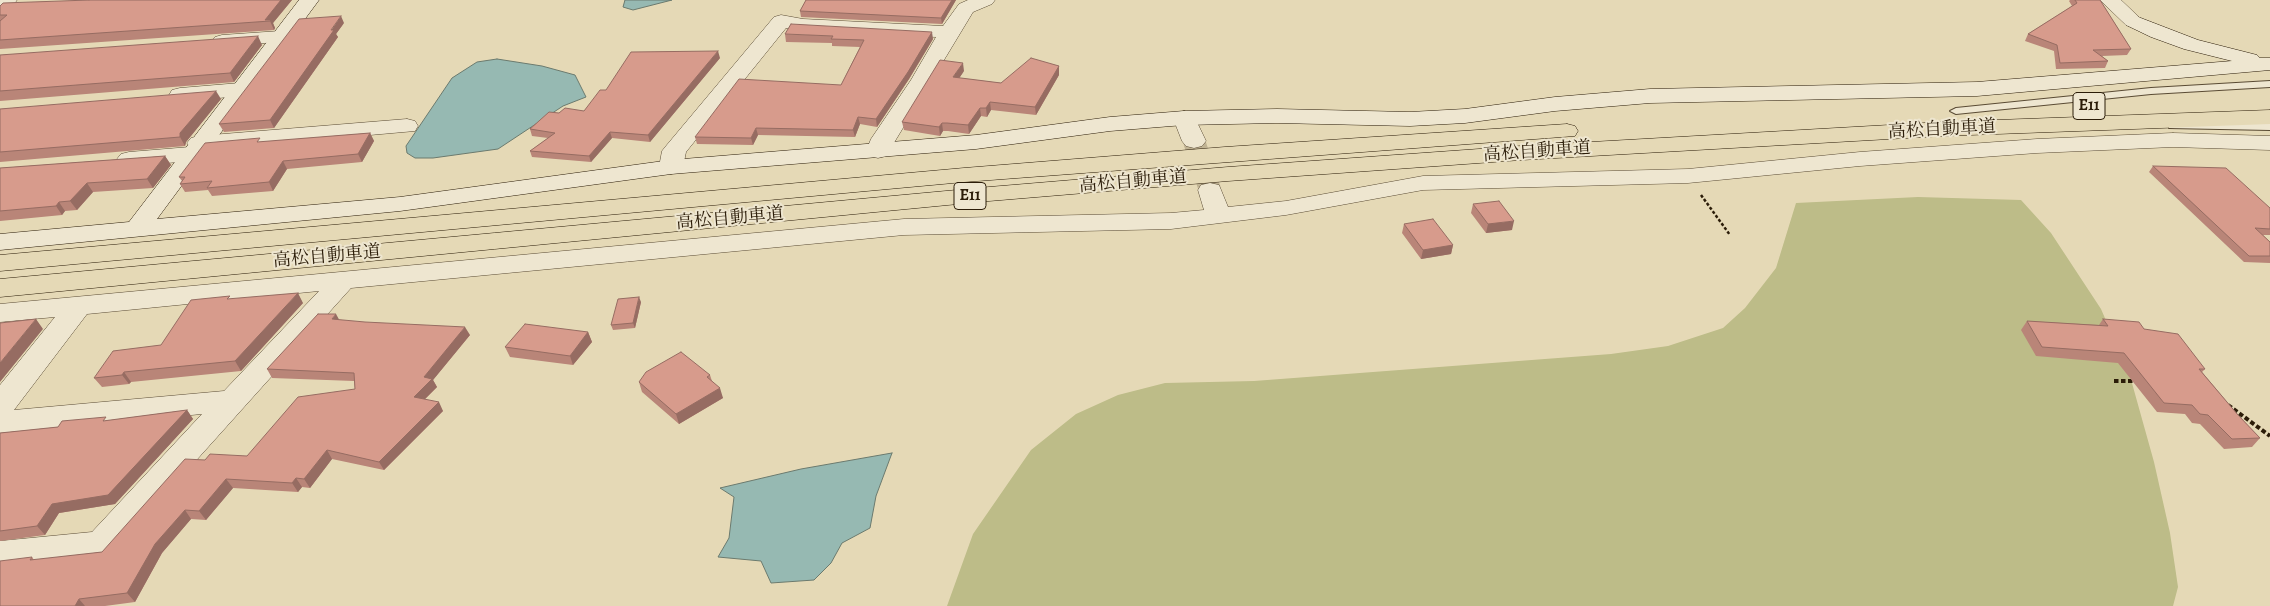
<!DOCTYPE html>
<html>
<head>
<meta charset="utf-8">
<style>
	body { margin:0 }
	canvas { display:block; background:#e5d9b6 }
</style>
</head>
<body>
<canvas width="2270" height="606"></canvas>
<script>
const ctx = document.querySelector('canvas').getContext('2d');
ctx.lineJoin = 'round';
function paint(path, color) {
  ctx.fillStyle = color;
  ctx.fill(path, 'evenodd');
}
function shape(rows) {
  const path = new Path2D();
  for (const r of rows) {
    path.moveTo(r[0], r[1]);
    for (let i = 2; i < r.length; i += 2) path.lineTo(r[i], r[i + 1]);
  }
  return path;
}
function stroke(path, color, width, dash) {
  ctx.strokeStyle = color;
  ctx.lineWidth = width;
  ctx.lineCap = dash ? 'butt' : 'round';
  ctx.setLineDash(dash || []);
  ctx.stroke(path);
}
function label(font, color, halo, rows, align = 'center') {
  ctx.font = font + ' Alegreya,"Noto Serif JP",serif';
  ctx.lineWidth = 4;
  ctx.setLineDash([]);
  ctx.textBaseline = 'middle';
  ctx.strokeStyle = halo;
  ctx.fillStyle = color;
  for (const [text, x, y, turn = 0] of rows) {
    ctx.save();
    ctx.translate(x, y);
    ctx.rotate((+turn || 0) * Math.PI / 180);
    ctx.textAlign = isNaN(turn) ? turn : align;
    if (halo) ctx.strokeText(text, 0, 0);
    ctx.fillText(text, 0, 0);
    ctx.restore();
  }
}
const green = shape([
	[1918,197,2021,200,2051,233,2101,309,2130,376,2154,462,2170,533,2178,587,2173,606,947,606,973,534,1031,450,1076,414,1118,395,1165,383,1254,381,1611,354,1668,346,1723,328,1745,308,1776,268,1796,203]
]);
const water = shape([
	[625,0,672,0,633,10,623,7,625,0],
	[497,59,542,66,575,75,586,97,563,106,498,149,433,158,415,158,407,153,406,146,452,78,477,62,497,59],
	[892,453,876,496,870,528,842,543,831,563,814,580,771,583,761,561,718,557,729,538,734,497,720,488,801,469,892,453]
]);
const streetTunnel = shape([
	[1194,141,1210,190]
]);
const pathFar1 = shape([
	[1701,195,1730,235]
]);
const path = shape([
	[2114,381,2136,381],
	[2228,405,2270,436]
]);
const lane = shape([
	[2270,81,2270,87,2151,94,1956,114,1950,111,1956,108,2151,88,2270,81],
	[2173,123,2270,124,2270,130,2169,128,2169,124,2173,123]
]);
const street = shape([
	[0,0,17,0,14,4,0,10,0,0],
	[968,0,995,0,992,4,973,12,886,156,878,158,870,156,866,151,871,139,911,80,936,37,803,31,786,28,686,152,683,167,679,172,671,174,663,172,659,167,662,151,666,146,774,17,781,15,803,19,943,26,959,4,968,0],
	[2100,0,2121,0,2143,21,2140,25,2133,27,2126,25,2100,0],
	[280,31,287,33,290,37,287,41,222,47,215,45,212,41,215,37,222,35,280,31],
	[240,83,248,85,251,90,248,95,180,102,172,100,169,95,172,90,180,88,240,83],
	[1184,111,1192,113,1195,118,1206,141,1202,146,1194,148,1186,146,1182,141,1173,118,1176,113,1184,111],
	[407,119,415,121,418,126,415,131,201,150,204,154,200,159,192,161,129,166,121,164,117,159,121,154,129,152,190,147,187,143,191,138,199,136,407,119],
	[2173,133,2270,136,2270,150,2173,147,2037,153,1860,166,1688,183,1423,190,1286,215,1171,229,904,235,351,288,113,553,101,557,0,569,0,541,92,532,202,414,0,433,0,385,55,317,0,322,0,304,904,219,1171,213,1204,210,1198,190,1201,185,1210,183,1219,185,1228,207,1286,201,1423,176,1688,169,1860,152,2037,139,2173,133],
	[319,291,224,391,14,410,87,314,319,291]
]);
const secondary = shape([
	[299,0,319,0,157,219,400,197,671,160,976,135,1110,117,1184,111,1277,109,1410,112,1465,109,1555,97,1650,89,1977,82,2232,61,2184,49,2151,37,2126,25,2123,21,2126,17,2133,15,2198,40,2257,55,2260,58,2270,58,2270,70,1977,96,1650,103,1555,111,1465,123,1410,126,1277,123,1184,125,1110,131,976,149,671,174,400,211,0,250,0,234,129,222,299,0]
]);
const highway = shape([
	[2270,110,2270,124,1942,136,1521,160,1228,181,989,201,0,297,0,279,989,187,1228,167,1521,146,1942,122,2270,110],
	[1567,124,1575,126,1578,131,1575,136,964,182,0,271,0,255,964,168,1225,147,1567,124]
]);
const wall = shape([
	[89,0,292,0,273,23,275,28,274,30,0,49,0,6],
	[806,0,956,0,942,24,801,17,800,11],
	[2070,0,2100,0,2131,49,2127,55,2102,56,2108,61,2105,68,2056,69,2054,51,2025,41,2028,34,2072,6,2069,1],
	[344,23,336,34,338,37,274,128,224,132,219,124],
	[785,34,933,39,909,79,877,127,860,124,855,137,758,135,753,145,697,144,695,137,841,85,860,47,832,46,832,43,786,42],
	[262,45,234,82,0,101,0,55],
	[720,58,650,142,612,138,591,162,532,157,530,151,548,138,532,136,530,129,559,113,584,111,606,90],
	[1059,66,1059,75,1036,115,991,110,987,117,981,116,969,134,948,131,943,131,940,136,904,130,902,122,964,71,959,78,1001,83],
	[221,99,186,142,185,146,0,162,0,109],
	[370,133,374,141,362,162,287,169,273,191,212,196,208,190,185,192,180,184,182,181,179,177,261,142],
	[165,156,171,165,153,188,93,192,77,210,65,211,62,215,0,221,0,168],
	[2153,166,2270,208,2270,235,2263,235,2270,242,2270,263,2244,262,2149,172],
	[1473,204,1512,230,1486,233,1471,213],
	[1404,224,1453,245,1451,254,1421,259,1402,233],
	[232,299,303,303,241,371,131,382,129,384,102,387,94,378,161,345],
	[641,302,635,328,613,330,611,325],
	[2103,319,2144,329,2205,369,2202,372,2238,415,2260,438,2252,447,2224,449,2200,424,2192,423,2185,414,2157,412,2118,363,2036,356,2021,330,2027,321,2099,325],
	[339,320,470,335,433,380,437,387,425,399,443,411,384,470,332,459,310,488,302,487,298,492,233,488,206,520,191,519,162,553,135,602,105,606,0,606,32,557,34,560,102,552,205,460,247,456,355,389,354,381,272,378,267,369],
	[588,332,592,342,573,365,510,357,505,347],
	[710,375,712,381,723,398,679,424,642,392,639,382],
	[187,410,193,419,115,504,59,513,45,535,0,541,0,433,58,427]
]);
const shadedWall = shape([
	[281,0,292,0,273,23,275,28,274,30,270,21,265,20],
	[952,0,956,0,942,24,941,18],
	[341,16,344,23,336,34,338,37,274,128,270,120],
	[932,32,933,39,909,79,877,127,876,119],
	[258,36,262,45,234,82,230,73],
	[718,51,720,58,650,142,648,135],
	[963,63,964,71,954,86,953,77],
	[1059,66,1059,75,1036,115,1035,107],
	[216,91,221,99,186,142,185,146,180,137,180,133],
	[990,102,991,110,987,117,986,108],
	[980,108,981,116,969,134,968,125],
	[858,117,860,124,855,137,853,130],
	[942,123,943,131,940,136,939,127],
	[756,128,758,135,753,145,751,138],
	[610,132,612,138,591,162,589,156],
	[370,133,374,141,362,162,358,154],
	[165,156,171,165,153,188,147,179],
	[283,161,287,169,273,191,269,182],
	[87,183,93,192,77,210,70,201],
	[59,202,65,211,62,215,56,206],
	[1514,221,1512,230,1486,233,1488,224],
	[1453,245,1451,254,1421,259,1423,250],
	[298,293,303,303,241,371,235,361],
	[639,297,641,302,635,328,633,323],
	[336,314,341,323,332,319],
	[36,319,43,329,0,382,0,363],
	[465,327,470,335,433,380,437,387,418,406,414,397,424,377],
	[588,332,592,342,573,365,570,356],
	[124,372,131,382,129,384,122,375],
	[720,388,723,398,679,424,676,414],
	[439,402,443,411,384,470,379,462],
	[187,410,193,419,115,504,59,513,45,535,37,526,52,504],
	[327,450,332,459,310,488,304,479],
	[296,478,302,487,298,492,292,483],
	[226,479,233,488,206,520,199,511],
	[185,510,191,519,162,553,135,602,127,593,155,544],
	[79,599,85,606,75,606]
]);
const building = shape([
	[89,0,281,0,265,20,271,20,270,21,0,40,0,21,7,15,0,15,0,6,3,3,89,0],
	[806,0,952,0,941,18,800,11,806,0],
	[2075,0,2100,0,2131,49,2093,50,2108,61,2060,63,2057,45,2028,34,2077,3,2075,0],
	[341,16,331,30,334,30,270,120,219,124,299,19,341,16],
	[791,24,932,32,908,72,876,119,858,117,853,130,756,128,751,138,695,137,739,79,841,85,864,40,831,39,833,36,785,34,791,24],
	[258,36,230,73,0,91,0,55,258,36],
	[718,51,648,135,610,132,589,156,530,151,555,133,530,129,549,112,559,113,565,108,584,111,600,90,606,90,631,52,718,51],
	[1031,58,1059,66,1035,107,990,102,986,108,980,108,968,125,947,123,942,123,939,127,902,122,940,60,963,63,953,77,1001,83,1031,58],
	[216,91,180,133,180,137,0,152,0,109,216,91],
	[370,133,358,154,283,161,269,182,207,188,212,181,180,184,185,177,179,177,205,143,260,138,257,142,370,133],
	[165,156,147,179,87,183,70,201,59,202,56,206,0,211,0,168,165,156],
	[2153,166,2226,168,2270,208,2270,229,2255,228,2270,242,2270,256,2249,256,2153,166],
	[1499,201,1514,221,1488,224,1473,204,1499,201],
	[1433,219,1453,245,1423,250,1404,224,1433,219],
	[298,293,235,361,124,372,122,375,94,378,113,351,161,345,191,300,230,296,227,299,298,293],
	[639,297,633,323,611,325,618,299,639,297],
	[318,314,336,314,332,319,365,322,465,327,424,377,432,379,414,397,439,402,379,462,327,450,304,479,296,478,292,483,226,479,199,511,185,510,155,544,127,593,79,599,75,606,0,606,0,561,32,557,30,560,102,552,185,459,205,460,210,454,247,456,298,397,355,389,354,373,267,369,318,314],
	[36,319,0,363,0,323,36,319],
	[2103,319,2139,322,2144,329,2178,334,2205,369,2199,369,2238,415,2260,438,2232,439,2208,415,2200,414,2192,405,2164,403,2124,353,2042,347,2027,321,2108,326,2103,319],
	[525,324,588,332,570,356,505,347,525,324],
	[681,352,710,375,707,377,720,388,676,414,639,382,646,372,681,352],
	[187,410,108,495,52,504,37,526,0,531,0,433,58,427,62,421,106,417,103,421,187,410]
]);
const shields = [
	[2089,106,32],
	[970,196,32]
];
const shieldNames = [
	["E11",2089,106],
	["E11",970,196]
];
const streetNames = [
	["高松自動車道",1942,130,-3],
	["高松自動車道",1537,152,-4],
	["高松自動車道",1133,182,-5],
	["高松自動車道",730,219,-5],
	["高松自動車道",327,257,-5]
];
paint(green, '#bdbc88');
paint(water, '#96b9b2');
stroke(water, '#6b7a6e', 1);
stroke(streetTunnel, '#c0b393', 22, [22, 11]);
stroke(lane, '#5a4b34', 2);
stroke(street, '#5a4b34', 1);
stroke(secondary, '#2b1c08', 1);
stroke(highway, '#2b1c08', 1);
stroke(pathFar1, '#2b1c08', 2.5, [3, 2]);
stroke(path, '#2b1c08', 4, [4.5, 2.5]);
paint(lane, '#eee6d0');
paint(street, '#eee6d0');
paint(secondary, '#eee6d0');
paint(highway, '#e5d9b6');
paint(wall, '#b98578');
paint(shadedWall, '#966c62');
paint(building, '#d79b8c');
stroke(building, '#966c62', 1);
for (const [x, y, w] of shields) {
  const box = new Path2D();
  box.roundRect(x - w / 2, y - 13.5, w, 27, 4);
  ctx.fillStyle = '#eee6d0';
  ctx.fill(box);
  stroke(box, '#2b1c08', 1);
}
label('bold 16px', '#2b1c08', null, shieldNames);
label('18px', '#2b1c08', '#eee6d0', streetNames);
</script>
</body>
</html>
